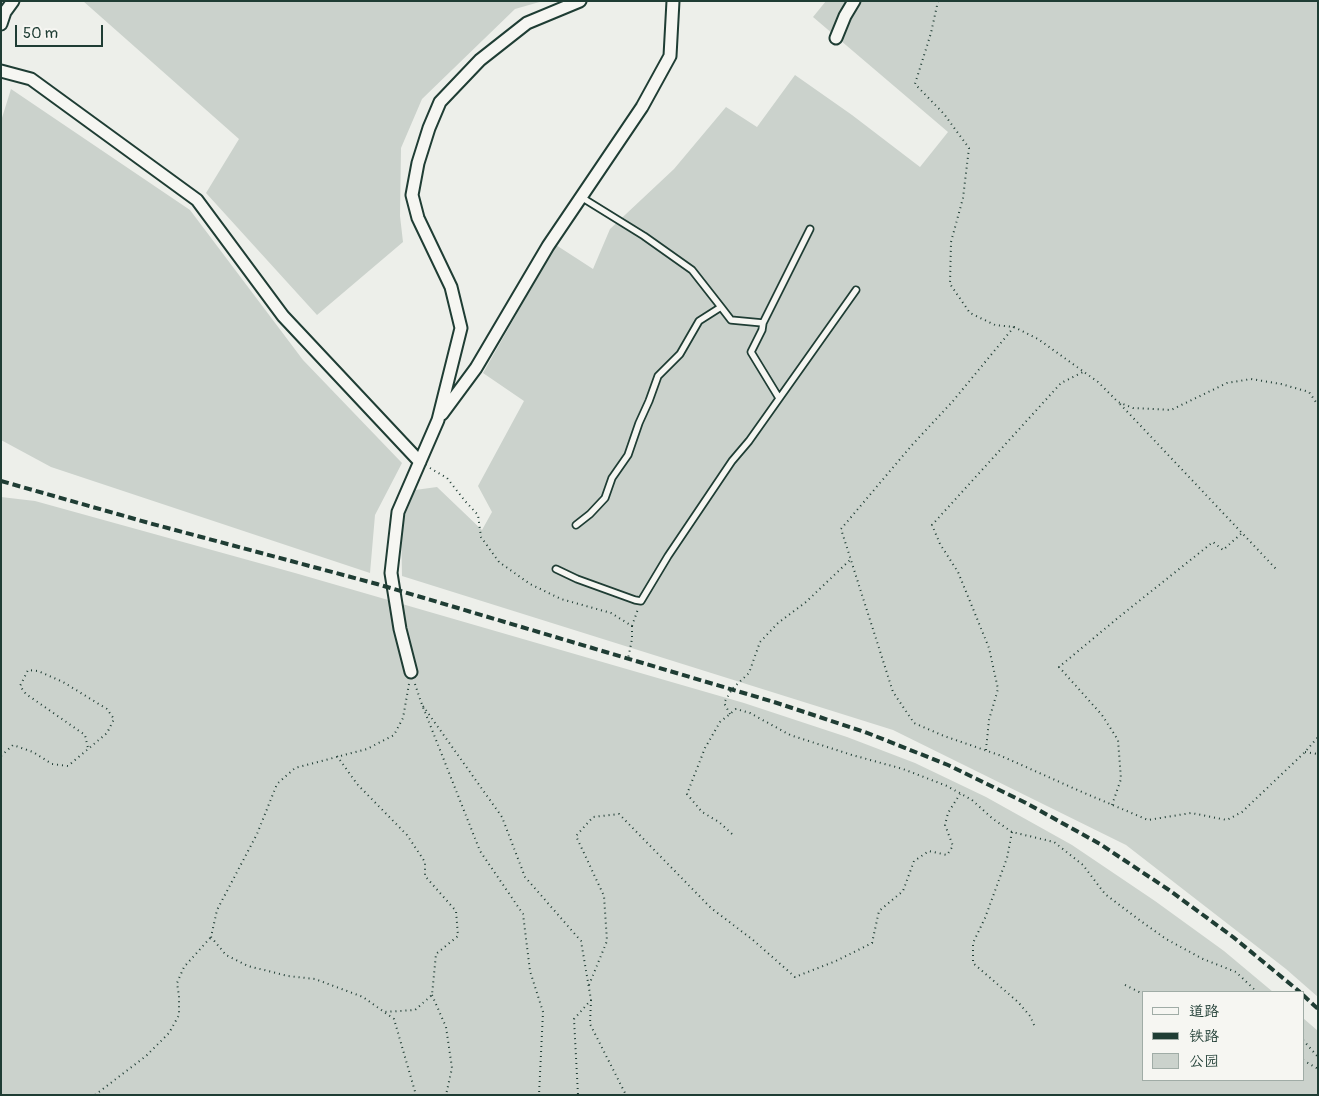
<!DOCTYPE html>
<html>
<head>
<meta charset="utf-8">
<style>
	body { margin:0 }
	#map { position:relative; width:1319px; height:1096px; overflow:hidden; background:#edefea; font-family:Pangolin,"LXGW WenKai TC",sans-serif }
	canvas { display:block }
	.frame { position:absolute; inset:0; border:2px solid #1f3d34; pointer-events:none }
	.legend { position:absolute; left:1142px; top:991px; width:162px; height:90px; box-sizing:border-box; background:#f6f6f2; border:1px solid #a0aca6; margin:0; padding:6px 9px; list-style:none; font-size:15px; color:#1f3d34 }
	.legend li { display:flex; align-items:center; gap:10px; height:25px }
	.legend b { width:25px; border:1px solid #a0aca6 }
	.scale { position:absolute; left:15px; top:25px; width:88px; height:22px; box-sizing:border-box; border:2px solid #1f3d34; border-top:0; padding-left:6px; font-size:15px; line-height:18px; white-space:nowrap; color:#1f3d34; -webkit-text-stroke:4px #f6f6f2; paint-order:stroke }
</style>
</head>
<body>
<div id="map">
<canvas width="1319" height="1096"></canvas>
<div class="frame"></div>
<ul class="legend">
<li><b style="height:6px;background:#f6f6f2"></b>道路</li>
<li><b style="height:6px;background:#1f3d34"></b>铁路</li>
<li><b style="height:14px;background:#cbd2cc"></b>公园</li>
</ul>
<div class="scale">50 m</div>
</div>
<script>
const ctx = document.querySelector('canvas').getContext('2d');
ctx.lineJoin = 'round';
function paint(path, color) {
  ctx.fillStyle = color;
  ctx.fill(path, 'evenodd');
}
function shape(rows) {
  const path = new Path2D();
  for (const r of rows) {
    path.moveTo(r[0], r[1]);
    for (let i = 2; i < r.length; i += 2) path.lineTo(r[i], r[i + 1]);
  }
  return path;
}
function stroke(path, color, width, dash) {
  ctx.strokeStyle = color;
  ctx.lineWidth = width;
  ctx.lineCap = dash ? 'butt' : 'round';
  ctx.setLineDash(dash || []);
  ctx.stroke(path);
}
const green = shape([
	[83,1,543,1,515,9,422,99,401,148,400,216,403,242,317,315,206,193,239,139],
	[826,1,1318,1,1318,997,1286,969,1126,845,893,730,402,576,401,525,415,490,437,487,482,530,492,512,478,486,524,401,483,373,556,245,593,269,610,229,674,169,726,107,757,127,795,75,852,115,920,167,948,132,813,17],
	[11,89,190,210,303,360,402,463,375,515,370,573,51,467,1,440,1,121],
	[1,497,35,501,295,573,744,703,847,737,915,763,986,797,1072,845,1155,901,1224,951,1273,992,1143,992,1143,1080,1303,1080,1303,1018,1318,1031,1318,1095,1,1095]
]);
const path = shape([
	[938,1,931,33,915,84,944,114,969,148,963,198,951,242,950,284,970,313,995,325,1014,327,1038,339,1098,382,1118,402,1133,408,1171,410,1227,383,1251,379,1281,384,1309,392,1318,405],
	[1014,327,953,401,912,445,841,529,893,692,914,723,944,736,999,755,1082,792,1148,820,1191,813,1227,820,1242,812,1305,752,1318,737],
	[1120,404,1277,570],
	[430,468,447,478,465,501,478,515,481,537,499,562,530,584,561,599,611,613,632,626,632,639,628,659],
	[632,626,638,609],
	[409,684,403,718,394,735,367,749,295,768,277,784,257,834,217,910,211,937,226,955,248,966,288,976,315,979,363,997,394,1019,416,1095],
	[415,684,421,702,480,851,523,914,530,971,543,1012,539,1095],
	[423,706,502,817,525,877,581,941,591,1000,574,1019,578,1095],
	[730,714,724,703,732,689,749,673,760,642,778,623,806,602,850,560],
	[986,750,989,720,998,689,989,648,958,572,940,544,932,525,1061,383,1083,372],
	[1305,752,1318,754],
	[1,756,13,745,33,752,52,764,68,766,107,733,114,719,107,709,63,682,38,671,28,670,20,686,26,694,85,735,88,748],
	[337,756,357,784,407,835,425,862,425,876,456,911,458,936,436,954,432,995,415,1010,384,1012],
	[1112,805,1121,779,1118,740,1102,715,1059,667,1119,617,1213,542,1223,550,1242,533],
	[1012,832,1007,858,985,918,973,943,973,963,1018,1002,1030,1016,1035,1027],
	[732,834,719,822,702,812,687,794,705,748,720,722,736,709,750,713,790,735,852,755,903,769,947,786,972,800,993,819,1012,832,1054,842,1083,865,1105,894,1138,919,1166,939,1203,959,1236,972,1257,992],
	[589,985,607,941,604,896,576,836,593,817,619,814,711,908,753,940,795,977,836,961,872,943,879,911,903,891,914,861,929,851,947,855,953,846,945,825,948,813,960,794],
	[1125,985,1143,994],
	[432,995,446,1027,452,1068,446,1095],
	[591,1000,590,1024,626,1095],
	[1303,1040,1318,1057],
	[1303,1060,1318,1069],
	[95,1095,146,1056,169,1033,179,1015,179,996,177,983,184,967,211,937]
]);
const lane = shape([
	[721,307,731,320,763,323,762,330,751,352,779,398],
	[763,323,810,229],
	[576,525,590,514,605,498,612,478,628,455,639,423,649,401,658,376,680,354,699,321,721,307,692,270,644,236,581,197],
	[556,569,577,579,635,600,641,601,668,556,732,461,749,441,856,290]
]);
const street = shape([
	[1,24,5,12,13,1],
	[836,38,845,16,854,1],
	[1,71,31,79,197,200,283,316,420,462],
	[442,414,476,368,548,246,642,107,670,56,673,1],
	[411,672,400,629,391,573,398,512,438,420,461,328,451,287,418,218,412,195,418,163,429,128,440,102,480,60,527,23,580,1]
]);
const rail = shape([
	[1,481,149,523,377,584,774,702,865,732,948,765,1026,803,1100,844,1169,890,1233,937,1300,992],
	[1303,995,1318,1009]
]);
paint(green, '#cbd2cc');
stroke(lane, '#1f3d34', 9);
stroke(street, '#1f3d34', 15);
stroke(path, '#1f3d34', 2, [1, 4]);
stroke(lane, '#f6f6f2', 5.5);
stroke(street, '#f6f6f2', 11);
stroke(rail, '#1f3d34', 4, [8, 4]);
</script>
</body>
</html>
